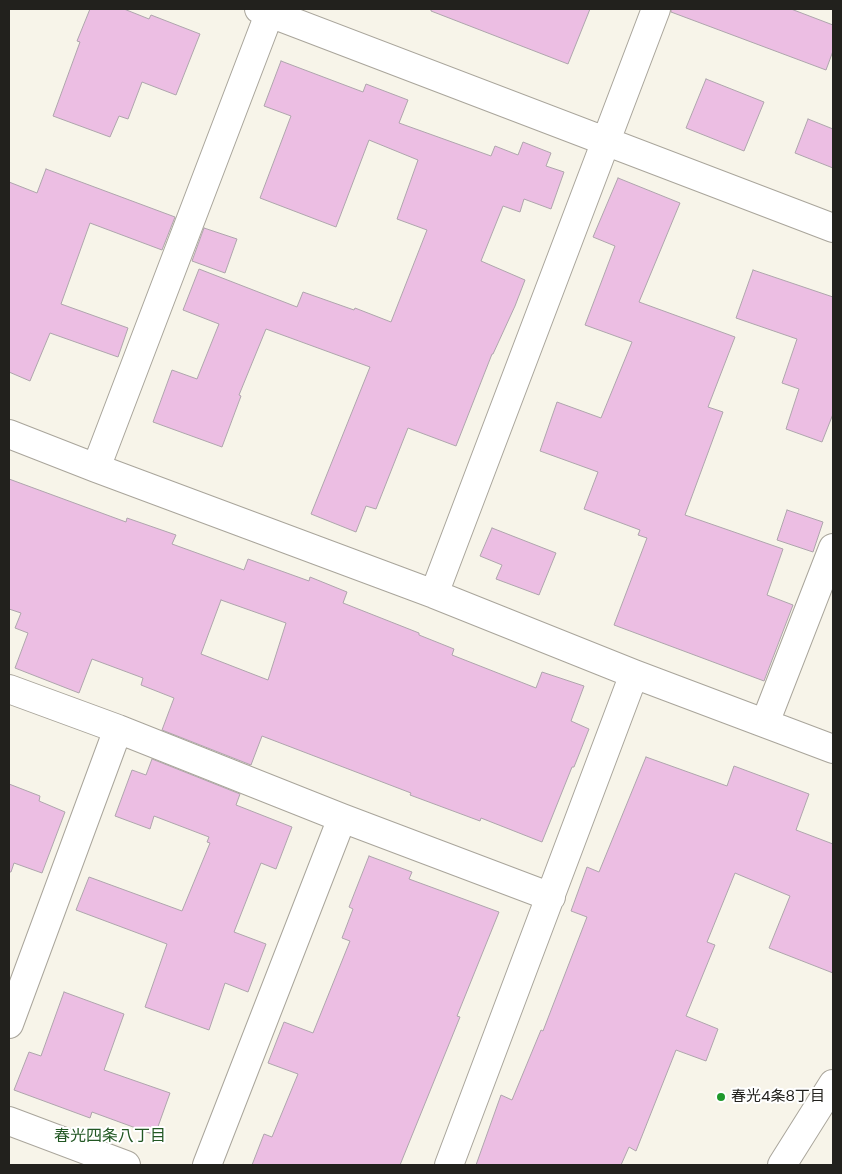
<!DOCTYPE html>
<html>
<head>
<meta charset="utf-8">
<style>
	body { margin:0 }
	#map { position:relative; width:842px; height:1174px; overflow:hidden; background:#f7f4e9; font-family:Poppins,sans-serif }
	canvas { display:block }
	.frame { position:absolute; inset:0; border:10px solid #22211d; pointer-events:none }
</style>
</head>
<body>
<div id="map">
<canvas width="842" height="1174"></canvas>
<div class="frame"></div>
</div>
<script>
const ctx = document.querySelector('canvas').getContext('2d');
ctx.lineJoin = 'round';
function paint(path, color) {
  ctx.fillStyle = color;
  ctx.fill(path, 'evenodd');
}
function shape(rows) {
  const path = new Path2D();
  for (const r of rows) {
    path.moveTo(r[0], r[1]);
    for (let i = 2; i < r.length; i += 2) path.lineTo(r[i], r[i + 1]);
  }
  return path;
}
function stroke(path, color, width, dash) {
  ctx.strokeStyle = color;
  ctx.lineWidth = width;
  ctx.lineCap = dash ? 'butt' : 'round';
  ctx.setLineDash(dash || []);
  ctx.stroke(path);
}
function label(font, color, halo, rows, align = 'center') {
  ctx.font = font + ' Poppins,"Noto Sans JP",sans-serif';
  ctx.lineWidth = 4;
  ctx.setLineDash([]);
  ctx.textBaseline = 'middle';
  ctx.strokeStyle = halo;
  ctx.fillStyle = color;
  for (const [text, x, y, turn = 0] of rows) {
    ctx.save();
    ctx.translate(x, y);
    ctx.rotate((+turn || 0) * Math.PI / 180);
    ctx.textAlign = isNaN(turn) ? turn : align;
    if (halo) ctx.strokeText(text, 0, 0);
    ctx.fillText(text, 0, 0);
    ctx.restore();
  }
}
const building = shape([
	[90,9,124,9,149,19,151,15,200,34,176,95,142,82,128,119,119,116,110,137,53,116,80,42,77,41,90,9],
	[431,9,590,9,568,64,431,11,431,9],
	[671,9,791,9,833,25,833,51,826,70,671,12,671,9],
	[281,61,363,92,366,84,408,100,399,123,491,156,495,146,518,155,523,142,551,153,546,166,564,172,551,209,524,199,520,212,503,206,481,261,525,280,515,306,493,354,492,354,456,446,408,428,376,509,366,506,356,532,311,514,370,367,266,329,239,395,241,396,222,447,153,422,172,370,197,379,219,324,183,310,199,269,297,307,303,292,354,310,355,308,391,322,427,230,397,219,418,160,369,140,336,227,260,198,291,116,264,106,281,61],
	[706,79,764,102,744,151,686,128,706,79],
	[808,119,833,129,833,168,795,153,808,119],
	[46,169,175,217,162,250,90,223,61,304,128,328,118,357,50,333,30,381,9,372,9,182,37,193,46,169],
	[618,178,680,203,639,302,735,337,708,407,723,412,685,515,783,549,767,595,793,605,764,681,614,625,647,538,638,535,640,530,584,509,598,472,540,451,557,402,601,418,632,342,585,325,615,246,593,237,618,178],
	[204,228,237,239,225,273,192,261,204,228],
	[753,270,833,297,833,414,822,442,786,429,799,389,782,383,797,339,736,318,753,270],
	[9,479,126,522,127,518,176,535,172,544,244,570,248,559,309,581,310,577,347,592,343,603,419,633,419,635,454,649,452,655,536,688,542,672,584,686,571,721,589,729,574,767,572,767,542,842,481,818,480,821,410,795,411,793,262,736,251,765,162,730,174,698,141,685,143,678,92,659,79,693,15,668,28,633,15,628,21,613,9,609,9,479],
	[221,600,286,623,268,680,201,654,221,600],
	[787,510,823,522,813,552,777,540,787,510],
	[492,528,556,553,539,595,496,579,502,565,480,556,492,528],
	[646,757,727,786,734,766,809,794,796,830,833,844,833,973,769,948,790,896,735,873,707,942,715,945,686,1016,718,1029,706,1061,676,1050,636,1151,629,1147,621,1165,476,1165,501,1095,512,1100,541,1030,543,1031,587,917,571,911,587,867,599,872,646,757],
	[152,759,240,794,236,805,292,827,276,869,261,863,234,932,266,944,248,992,225,983,209,1030,145,1007,167,944,76,910,89,877,182,911,210,843,207,842,209,837,154,816,150,829,115,816,132,770,146,775,152,759],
	[9,784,40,796,39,801,65,812,42,873,14,863,11,872,9,872,9,784],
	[369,856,412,872,409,879,499,912,457,1016,460,1017,400,1165,252,1165,264,1134,272,1137,298,1074,268,1063,284,1022,313,1033,350,941,342,938,353,909,349,907,369,856],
	[64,992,124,1014,104,1070,170,1093,155,1135,92,1112,90,1118,14,1090,29,1052,41,1056,64,992]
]);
const street = shape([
	[259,9,833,228],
	[9,434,96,468,434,594,634,674,833,749],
	[96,468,271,9],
	[434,594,656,9],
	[9,689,118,729,342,818,551,897],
	[765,723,833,548],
	[9,1024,118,729],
	[9,1121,126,1165],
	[207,1165,342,818],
	[449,1165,634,674],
	[782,1165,833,1084]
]);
const markers = [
	[721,1097,5,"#1f992b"]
];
const poiNames = [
	["春光4条8丁目",731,1097]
];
const neighbourhoodNames = [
	["春光四条八丁目",110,1137]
];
paint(building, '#ecbee3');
stroke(building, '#aea5ac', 1);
stroke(street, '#a9a59b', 30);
stroke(street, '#fff', 28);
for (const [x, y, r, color] of markers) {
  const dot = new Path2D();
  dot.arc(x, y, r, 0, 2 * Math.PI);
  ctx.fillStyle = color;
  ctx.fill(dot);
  stroke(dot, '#fff', 2);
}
label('15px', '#22211d', '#fff', poiNames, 'left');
label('16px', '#225723', '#fff', neighbourhoodNames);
</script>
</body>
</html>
